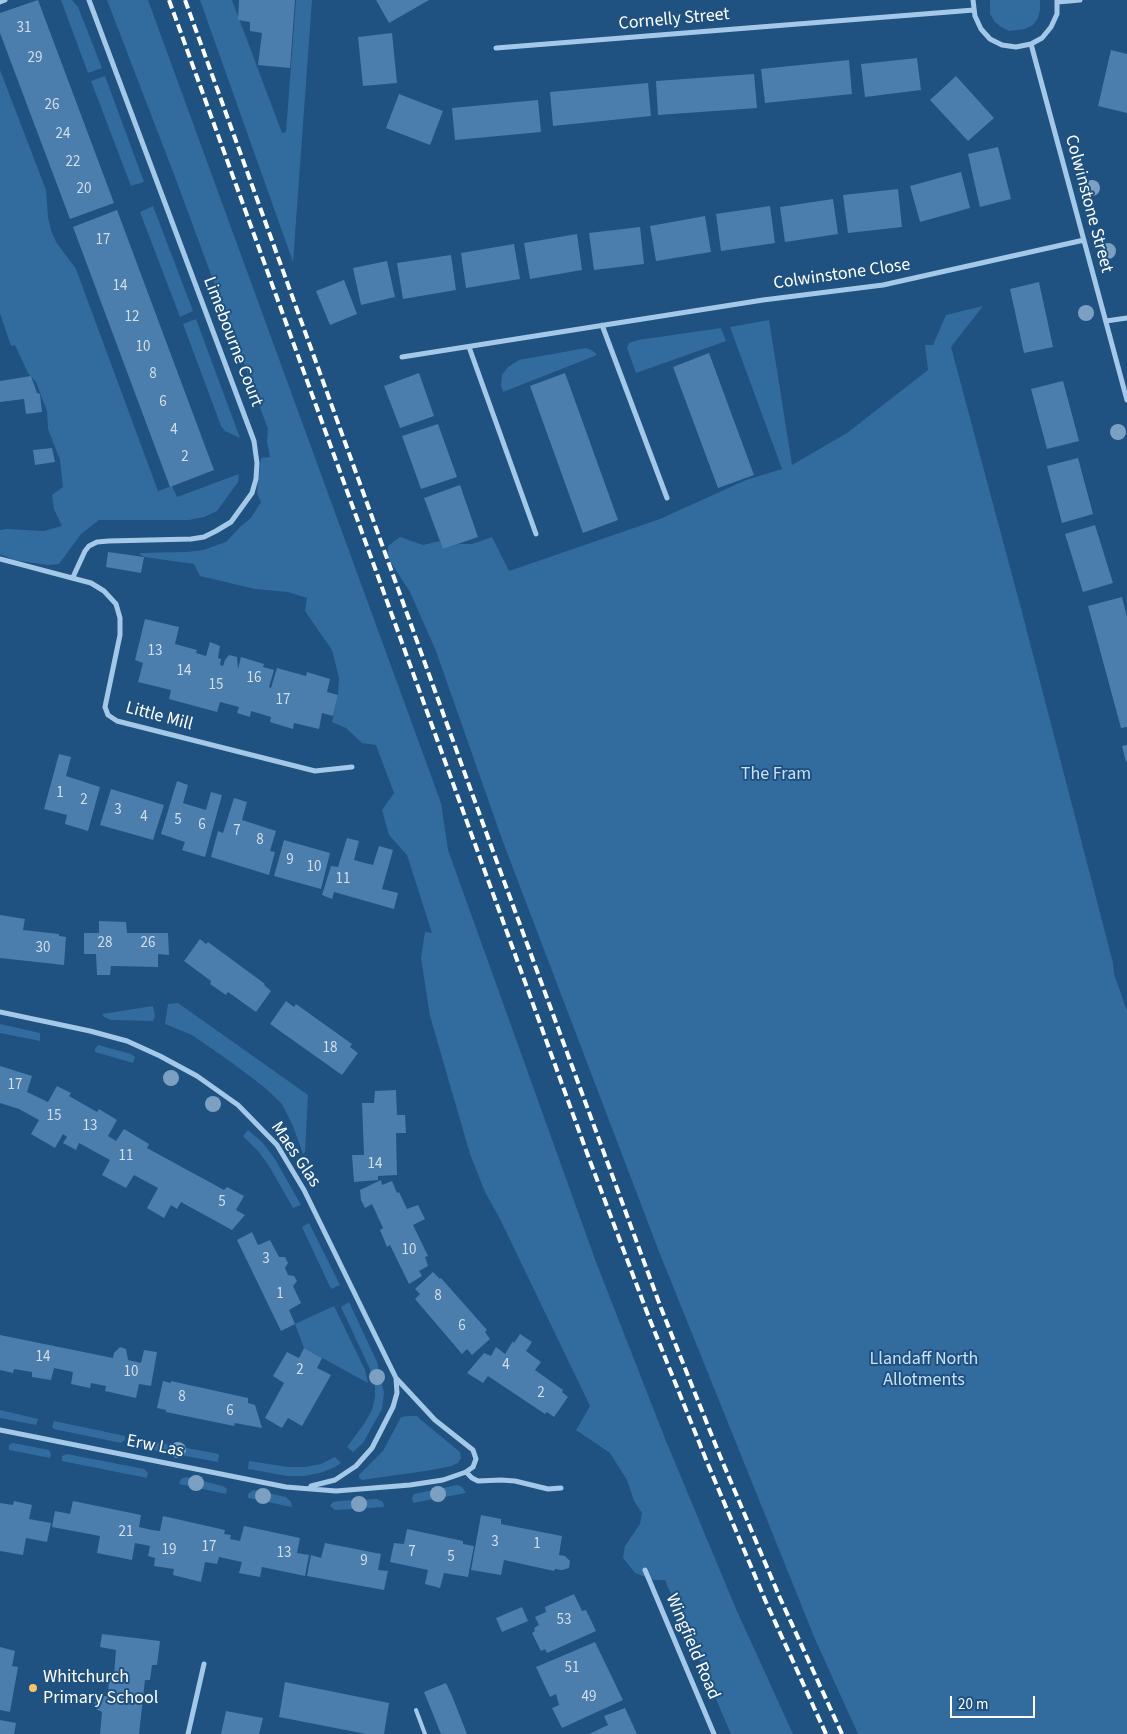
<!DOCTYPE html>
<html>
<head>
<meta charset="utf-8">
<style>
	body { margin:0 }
	#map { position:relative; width:1127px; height:1734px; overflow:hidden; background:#1f5181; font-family:"Source Sans 3",sans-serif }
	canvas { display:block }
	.scale { position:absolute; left:950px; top:1696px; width:85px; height:22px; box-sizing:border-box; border:2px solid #fff; border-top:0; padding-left:6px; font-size:15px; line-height:18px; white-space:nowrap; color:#fff; -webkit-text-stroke:4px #1f5181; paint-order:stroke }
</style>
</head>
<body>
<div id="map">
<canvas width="1127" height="1734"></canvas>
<div class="scale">20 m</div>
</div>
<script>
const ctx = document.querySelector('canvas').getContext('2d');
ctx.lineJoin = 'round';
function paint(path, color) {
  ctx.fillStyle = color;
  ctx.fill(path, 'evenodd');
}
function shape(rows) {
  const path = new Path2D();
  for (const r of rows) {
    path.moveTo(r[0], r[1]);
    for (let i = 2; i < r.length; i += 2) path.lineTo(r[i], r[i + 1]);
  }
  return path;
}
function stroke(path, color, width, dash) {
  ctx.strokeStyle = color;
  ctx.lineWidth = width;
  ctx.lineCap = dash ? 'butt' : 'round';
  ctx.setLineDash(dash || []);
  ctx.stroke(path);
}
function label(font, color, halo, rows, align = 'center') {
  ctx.font = font + ' "Source Sans 3",sans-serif';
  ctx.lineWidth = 4;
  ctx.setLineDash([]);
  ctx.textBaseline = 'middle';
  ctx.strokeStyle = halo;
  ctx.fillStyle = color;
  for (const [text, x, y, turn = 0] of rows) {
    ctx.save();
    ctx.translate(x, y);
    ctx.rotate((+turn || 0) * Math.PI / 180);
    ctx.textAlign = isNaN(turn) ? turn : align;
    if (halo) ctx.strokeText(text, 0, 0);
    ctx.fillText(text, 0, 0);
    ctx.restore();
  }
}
const green = shape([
	[61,0,72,0,78,7,102,68,88,73],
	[107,0,148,0,441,803,448,850,596,1262,666,1441,736,1609,793,1734,731,1734,665,1580,654,1580,635,1573,623,1558,625,1546,640,1524,642,1513,634,1501,627,1480,610,1453,576,1430,590,1406,500,1219,485,1192,470,1154,430,1016,421,958,425,932,432,933,407,855,389,835,382,810,394,793,376,745,362,743,346,728,332,722,338,695,339,678,332,650,305,611,307,598,288,592,255,589,200,576,194,564,144,557,139,553,187,552,203,550,226,542,241,526,251,518,261,502,257,493,261,458,270,457,267,442,268,429,175,177],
	[200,0,232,0,282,133,286,132,296,0,312,0,293,262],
	[990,0,1040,0,1040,10,1038,18,1033,25,1025,29,1009,31,1001,27,995,22,990,14],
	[0,70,46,190,48,217,51,230,56,242,76,269,158,491,172,486,177,497,239,474,238,482,217,511,204,517,189,520,99,520,81,534,59,564,48,565,14,560,0,554,0,530,6,529,44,531,62,526,54,509,52,495,63,487,60,460,48,429,47,411,36,382,28,373,15,345,11,346,0,313],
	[105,76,144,182,131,186,91,81],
	[153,206,193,311,180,317,140,212],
	[983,306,951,347,1023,616,1113,963,1114,974,1127,1011,1127,1734,858,1734,815,1639,658,1249,503,842,436,651,410,592,388,558,388,546,400,537,423,545,440,541,443,549,459,544,472,544,492,537,509,571,660,519,746,480,782,469,730,327,769,320,792,465,847,433,928,370,925,345,933,345,946,315],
	[196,319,240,438,225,431,221,426,183,324],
	[721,328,726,341,636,373,627,348,629,343,638,340],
	[586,348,593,351,597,355,503,392,501,385,502,375,508,367,519,360],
	[178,1003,308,1095,305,1152,303,1154,293,1126,282,1104,264,1087,231,1062,192,1035,165,1024,168,1004],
	[153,1006,155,1016,153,1021,111,1020,104,1017,102,1014],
	[0,1024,40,1033,40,1041,0,1033],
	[98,1045,131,1054,135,1057,133,1063,95,1052,95,1049],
	[248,1130,263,1143,275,1159,301,1205,293,1208,269,1166,258,1151,243,1136],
	[309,1223,340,1285,331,1289,302,1227],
	[349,1302,377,1362,384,1393,382,1409,373,1425,363,1443,353,1452,347,1447,364,1424,372,1410,375,1397,375,1386,370,1369,341,1307],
	[334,1306,365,1370,368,1383,304,1348,295,1324],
	[0,1410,38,1419,36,1425,0,1418],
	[408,1416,417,1416,421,1420,460,1452,461,1458,458,1463,451,1466,432,1470,362,1480,359,1478,359,1475,383,1451,401,1417],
	[54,1421,125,1436,125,1440,121,1443,54,1429,52,1427],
	[138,1439,219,1454,218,1462,142,1448,138,1445],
	[13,1443,49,1450,51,1454,50,1458,9,1450,9,1445],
	[67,1454,144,1469,148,1473,147,1478,62,1461,62,1456],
	[335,1457,341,1463,335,1467,323,1472,305,1476,287,1476,248,1469,249,1461,288,1467,305,1467,321,1464],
	[186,1477,223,1486,227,1489,226,1494,179,1484,181,1479],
	[457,1485,462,1487,466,1493,413,1503,412,1498,414,1494],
	[253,1490,286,1497,291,1502,292,1507,248,1498,248,1494],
	[377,1499,383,1502,384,1507,335,1510,330,1506,333,1502,339,1501]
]);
const building = shape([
	[38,0,114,203,70,219,0,33,0,13],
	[239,0,295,0,290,68,258,65,262,33,250,31,250,22,238,20],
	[376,0,429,0,389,23],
	[392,33,397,83,363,86,358,37],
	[1111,50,1127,54,1127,113,1098,106],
	[917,58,921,90,865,97,861,64],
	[849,60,852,94,765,103,761,69],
	[754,74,757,108,658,115,656,81],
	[956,76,994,118,968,141,930,100],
	[648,83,651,116,553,126,550,92],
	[399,94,443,111,430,145,386,128],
	[538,100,541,132,455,140,452,108],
	[998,147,1011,199,980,207,968,154],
	[961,172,970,208,920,222,910,186],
	[898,189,902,227,848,233,843,195],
	[833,199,838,234,785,242,780,207],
	[770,206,775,243,721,251,716,214],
	[117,210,214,470,170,487,73,227],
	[705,216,711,252,656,261,650,226],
	[640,227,644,264,594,270,589,233],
	[577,234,582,270,530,279,524,243],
	[514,244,520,279,466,288,461,253],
	[451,255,456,290,403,299,397,263],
	[387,261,395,297,361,305,353,268],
	[344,280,357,314,330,325,316,291],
	[1039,282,1053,347,1024,353,1010,289],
	[709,353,754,475,718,488,673,367],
	[419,373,434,416,400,428,384,386],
	[565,373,618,520,583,533,530,386],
	[31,376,37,393,40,394,42,412,26,414,24,399,0,402,0,381],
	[1063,381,1079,441,1047,449,1031,389],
	[438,424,457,477,421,489,402,436],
	[52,448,55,462,35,465,33,450],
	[1078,458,1093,514,1062,523,1047,466],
	[460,485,478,537,443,549,424,498],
	[1095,525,1113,583,1083,592,1065,534],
	[108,552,144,557,141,573,106,567],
	[1122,597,1127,617,1127,727,1121,728,1088,606],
	[145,619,179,627,175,644,197,650,196,653,206,656,210,642,220,646,218,658,221,659,220,665,223,666,225,660,229,655,237,657,238,669,241,657,264,664,263,667,274,670,269,687,271,688,277,668,306,676,307,672,330,679,327,692,338,695,333,716,322,713,319,729,294,723,293,729,270,722,271,717,251,711,250,717,237,713,239,707,220,702,217,712,169,699,171,690,138,682,143,663,135,660],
	[1127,745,1127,762,1126,762,1122,746],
	[59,754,71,757,66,776,100,787,88,831,65,824,67,815,44,809],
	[177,781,188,785,183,803,196,807,206,810,211,792,222,795,205,857,182,850,185,842,161,834],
	[111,789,164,805,153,840,100,825],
	[234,798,247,802,242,820,276,831,270,851,275,852,269,875,211,857,218,831,223,833],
	[347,838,359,841,354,860,365,863,373,865,379,846,393,850,382,889,398,893,394,909,334,892,332,899,322,895,331,866,338,867],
	[284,840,330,853,321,889,274,876],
	[0,915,25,919,23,930,59,934,59,936,66,937,64,965,0,958],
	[99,921,126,922,127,933,168,933,169,955,158,954,158,967,111,966,110,975,97,975,96,954,84,954,84,933,99,933],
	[200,939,206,944,208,942,265,984,264,985,271,991,256,1012,228,992,226,995,210,984,211,981,184,961],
	[286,1001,294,1007,296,1004,352,1044,350,1047,358,1053,342,1075,270,1024],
	[0,1066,32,1076,27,1092,48,1102,57,1086,71,1093,69,1096,97,1112,99,1109,117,1120,108,1136,116,1141,124,1129,149,1144,147,1148,224,1190,227,1187,244,1196,236,1210,245,1215,232,1230,181,1202,177,1209,171,1205,164,1218,147,1208,158,1188,134,1175,126,1188,102,1175,110,1160,79,1143,76,1150,63,1143,67,1137,63,1134,55,1148,31,1134,39,1120,19,1109,0,1103],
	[396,1090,397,1115,405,1115,406,1133,396,1133,397,1175,378,1176,378,1180,354,1182,352,1155,364,1155,362,1103,374,1103,375,1091],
	[381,1180,382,1185,392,1181,397,1193,399,1192,407,1209,418,1205,425,1219,413,1225,428,1256,425,1257,428,1266,419,1271,422,1276,409,1284,390,1245,387,1247,380,1230,383,1228,372,1204,365,1208,361,1200,360,1190],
	[252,1232,258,1245,270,1240,279,1257,285,1257,288,1263,285,1268,288,1275,294,1276,297,1281,293,1286,301,1303,289,1310,295,1324,281,1331,237,1240],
	[433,1272,440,1279,441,1278,487,1330,485,1332,490,1339,472,1355,467,1349,462,1354,415,1299,420,1294,415,1289],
	[520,1334,532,1342,526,1351,541,1362,535,1370,563,1390,562,1392,568,1397,554,1417,547,1412,545,1414,488,1376,483,1383,467,1373,484,1353,491,1356,496,1347,505,1354,513,1341,514,1343],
	[0,1335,113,1358,114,1353,120,1347,126,1349,128,1360,141,1363,144,1350,157,1352,151,1386,139,1384,136,1398,105,1391,106,1386,91,1383,90,1388,71,1384,73,1372,54,1368,51,1380,32,1377,32,1372,14,1369,13,1373,0,1370],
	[304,1348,322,1358,317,1368,331,1375,302,1426,288,1418,282,1428,265,1418,284,1383,273,1376,287,1352,299,1358],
	[163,1381,171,1383,171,1381,248,1398,248,1403,255,1405,262,1428,235,1423,234,1426,166,1412,166,1410,157,1408],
	[14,1501,32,1505,29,1519,51,1523,47,1542,26,1538,23,1555,0,1551,0,1503,13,1505],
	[73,1501,141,1515,139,1527,152,1530,160,1531,163,1516,225,1530,224,1534,231,1535,230,1539,240,1541,244,1526,300,1538,297,1553,309,1555,305,1576,262,1567,260,1577,239,1573,242,1562,219,1557,217,1564,205,1562,201,1582,173,1575,174,1569,154,1566,155,1558,148,1556,150,1546,135,1543,132,1560,97,1553,100,1536,52,1527,55,1511,70,1514],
	[481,1515,501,1519,501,1524,562,1536,559,1555,565,1556,570,1561,569,1568,562,1570,555,1569,554,1571,504,1560,501,1575,471,1570],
	[407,1529,463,1541,463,1544,474,1546,468,1577,444,1573,440,1588,425,1584,428,1570,390,1562,394,1543,404,1544],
	[325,1543,381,1554,378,1570,388,1571,384,1590,307,1576,311,1555,321,1558],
	[574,1594,582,1611,586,1610,596,1631,547,1653,545,1649,541,1651,532,1633,535,1631,534,1628,539,1625,535,1617,546,1612,545,1607],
	[522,1607,528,1621,502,1632,496,1618],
	[102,1634,160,1641,157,1665,152,1665,150,1680,145,1680,139,1734,100,1734,102,1712,96,1709,94,1705,96,1700,100,1696,108,1696,109,1675,114,1675,116,1650,100,1647],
	[595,1642,623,1700,562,1728,552,1708,559,1705,556,1694,550,1697,536,1667],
	[0,1647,15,1651,12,1666,18,1667,10,1712,0,1710],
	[285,1682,389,1703,384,1734,366,1734,279,1717],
	[446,1683,452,1696,467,1734,441,1734,424,1692],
	[625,1708,637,1734,589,1734,608,1725,604,1716],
	[226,1711,263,1718,259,1734,221,1734],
	[0,1720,16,1723,14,1734,0,1734]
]);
const service = shape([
	[416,1710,425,1734]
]);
const minor = shape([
	[973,0,975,16,981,29,990,39,1002,45,1016,47,1031,44,1042,38,1051,27,1057,14,1057,0],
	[0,2,5,0],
	[1058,2,1080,0],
	[1031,44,1127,400],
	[496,48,974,10],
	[1106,321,1127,318],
	[602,325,667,498],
	[469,347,536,534],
	[402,357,763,300,883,285,1084,240],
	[0,559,91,583,104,591,116,604,120,618,120,635,105,707,108,715,117,721,315,771,352,767],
	[73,577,85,551,89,546,97,542,109,541,191,539,204,537,216,531,231,522,252,493,256,479,257,463,254,441,89,0],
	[0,1012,90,1031,127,1041,160,1056,197,1076,238,1105,277,1145,304,1190,396,1378,435,1420,473,1450,476,1459,473,1467,466,1472,443,1480,410,1485,336,1491,286,1487,0,1430],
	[466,1472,472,1478,478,1481,501,1480,515,1481,548,1489,561,1488],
	[311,1486,335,1480,356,1466,372,1448,393,1407,397,1393,396,1378],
	[645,1570,714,1734],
	[188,1734,204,1664]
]);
const rail = shape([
	[169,0,587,1153,648,1315,707,1462,766,1602,826,1734],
	[185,0,490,843,661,1308,720,1456,780,1598,842,1734]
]);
const trees = [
	[1092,188],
	[1108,251],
	[1086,313],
	[1118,432],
	[171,1078],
	[213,1104],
	[377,1377],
	[178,1450],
	[196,1483],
	[438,1494],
	[263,1496],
	[359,1504]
];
const markers = [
	[33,1688,5,"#f7c164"]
];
const numberNames = [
	["31",24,29],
	["29",35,59],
	["26",52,106],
	["24",63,135],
	["22",73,163],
	["20",84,190],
	["17",103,241],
	["14",120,287],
	["12",132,318],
	["10",143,348],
	["8",153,375],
	["6",163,403],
	["4",174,431],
	["2",185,458],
	["13",155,652],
	["14",184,672],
	["16",254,679],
	["15",216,686],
	["17",283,701],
	["1",60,794],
	["2",84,801],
	["3",118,811],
	["4",144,818],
	["5",178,821],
	["6",202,826],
	["7",237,832],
	["8",260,841],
	["9",290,861],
	["10",314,868],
	["11",343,880],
	["28",105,944],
	["26",148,944],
	["30",43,949],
	["18",330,1049],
	["17",15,1086],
	["15",54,1117],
	["13",90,1127],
	["11",126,1157],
	["14",375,1165],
	["5",222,1203],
	["10",409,1251],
	["3",266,1260],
	["1",280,1295],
	["8",438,1297],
	["6",462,1327],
	["14",43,1358],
	["4",506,1366],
	["2",300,1371],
	["10",131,1373],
	["2",541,1394],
	["8",182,1398],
	["6",230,1412],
	["21",126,1533],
	["3",495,1543],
	["1",537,1545],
	["17",209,1548],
	["19",169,1551],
	["7",412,1553],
	["13",284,1554],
	["5",451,1558],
	["9",364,1562],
	["53",564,1621],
	["51",572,1669],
	["49",589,1698]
];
const streetNames = [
	["Cornelly Street",674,20,-5],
	["Colwinstone Street",1088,204,75],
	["Colwinstone Close",842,275,-8],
	["Limebourne Court",232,342,69],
	["Little Mill",159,717,15],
	["Maes Glas",295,1155,56],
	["Erw Las",155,1447,11],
	["Wingfield Road",692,1647,67]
];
const parkNames = [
	["The Fram",776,775],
	["Llandaff North",924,1360],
	["Allotments",924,1381]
];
const poiNames = [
	["Whitchurch",43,1678],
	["Primary School",43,1699]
];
paint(green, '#326c9f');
paint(building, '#4b7eac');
stroke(service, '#a4c8e8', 4);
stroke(minor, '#a4c8e8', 5);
stroke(rail, '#fff', 4, [9, 4]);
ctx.fillStyle = '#7ca0c1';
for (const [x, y] of trees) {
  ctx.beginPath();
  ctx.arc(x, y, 8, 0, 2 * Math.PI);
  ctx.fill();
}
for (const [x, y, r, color] of markers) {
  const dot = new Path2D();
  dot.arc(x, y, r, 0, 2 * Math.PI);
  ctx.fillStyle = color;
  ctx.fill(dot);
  stroke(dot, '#1f5181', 2);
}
label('15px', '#d2dfea', null, numberNames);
label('18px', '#fff', '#1f5181', streetNames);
label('18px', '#c8e1f6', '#1f5181', parkNames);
label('18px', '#fff', '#1f5181', poiNames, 'left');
</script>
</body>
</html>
